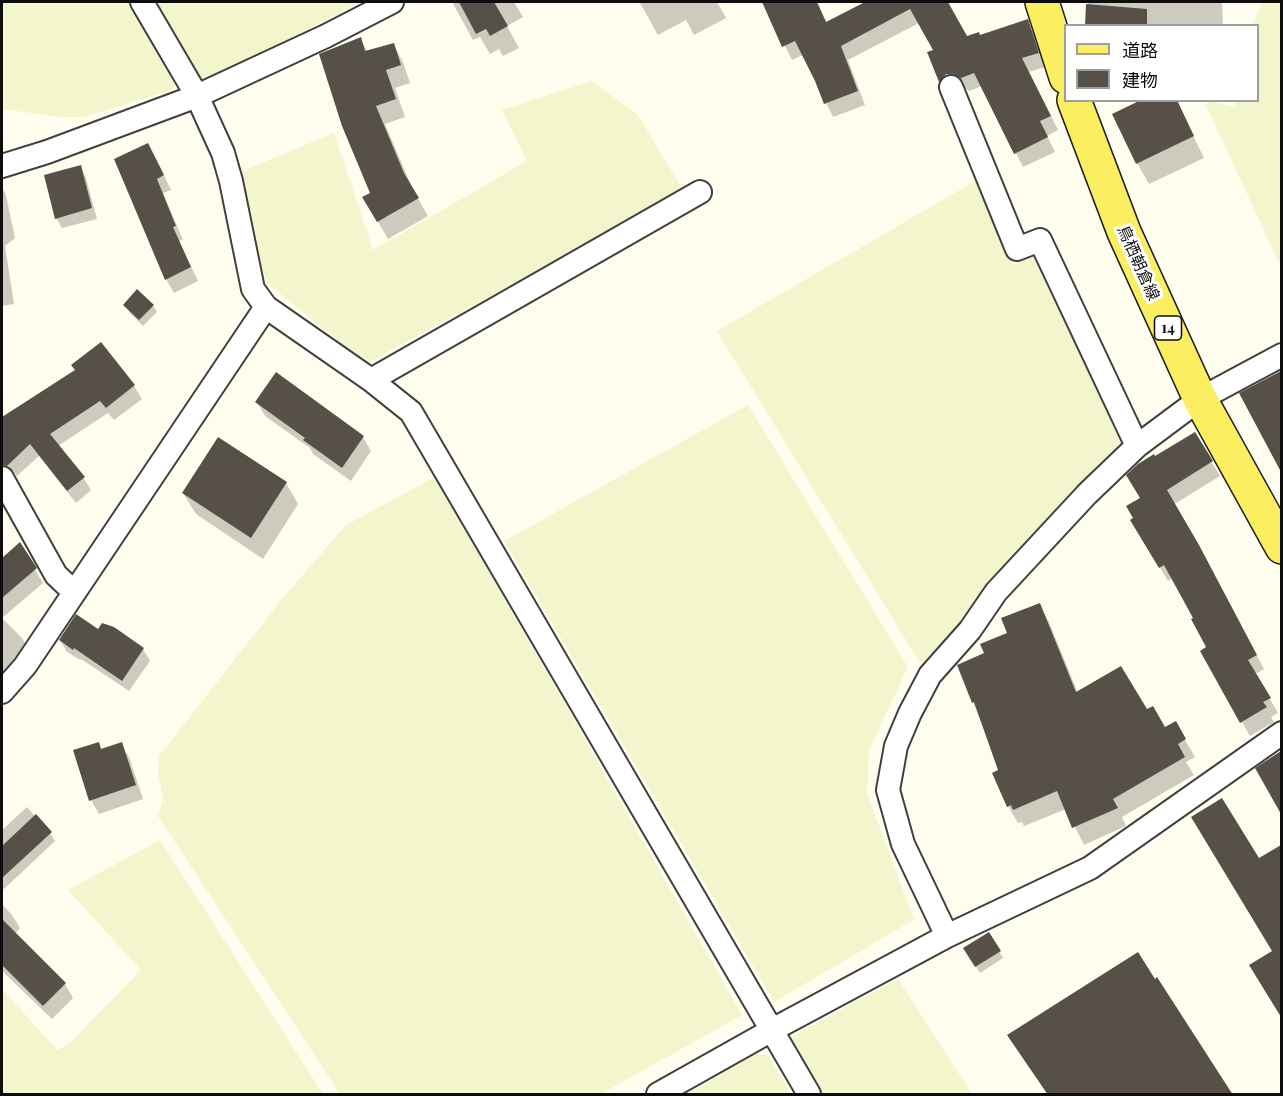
<!DOCTYPE html>
<html>
<head>
<meta charset="utf-8">
<style>
	body { margin:0 }
	#map { position:relative; width:1283px; height:1096px; overflow:hidden; background:#fffeee; font-family:"Playfair Display","Noto Sans JP",serif }
	canvas { display:block }
	.frame { position:absolute; inset:0; border:3px solid #0d0d0d; pointer-events:none }
	.legend { position:absolute; left:1064px; top:24px; width:195px; height:78px; box-sizing:border-box; background:#fff; border:2px solid #9e9e9e; margin:0; padding:8px 10px; list-style:none; font-size:18px; color:#0d0d0d }
	.legend li { display:flex; align-items:center; gap:12px; height:30px }
	.legend b { width:30px; border:2px solid #9e9e9e }
</style>
</head>
<body>
<div id="map">
<canvas width="1283" height="1096"></canvas>
<div class="frame"></div>
<ul class="legend">
<li><b style="height:8px;background:#fbee61"></b>道路</li>
<li><b style="height:16px;background:#565049"></b>建物</li>
</ul>
</div>
<script>
const ctx = document.querySelector('canvas').getContext('2d');
ctx.lineJoin = 'round';
function paint(path, color) {
  ctx.fillStyle = color;
  ctx.fill(path, 'evenodd');
}
function shape(rows) {
  const path = new Path2D();
  for (const r of rows) {
    path.moveTo(r[0], r[1]);
    for (let i = 2; i < r.length; i += 2) path.lineTo(r[i], r[i + 1]);
  }
  return path;
}
function stroke(path, color, width, dash) {
  ctx.strokeStyle = color;
  ctx.lineWidth = width;
  ctx.lineCap = dash ? 'butt' : 'round';
  ctx.setLineDash(dash || []);
  ctx.stroke(path);
}
function label(font, color, halo, rows, align = 'center') {
  ctx.font = font + ' "Playfair Display","Noto Sans JP",serif';
  ctx.lineWidth = 6;
  ctx.setLineDash([]);
  ctx.textBaseline = 'middle';
  ctx.strokeStyle = halo;
  ctx.fillStyle = color;
  for (const [text, x, y, turn = 0] of rows) {
    ctx.save();
    ctx.translate(x, y);
    ctx.rotate((+turn || 0) * Math.PI / 180);
    ctx.textAlign = isNaN(turn) ? turn : align;
    if (halo) ctx.strokeText(text, 0, 0);
    ctx.fillText(text, 0, 0);
    ctx.restore();
  }
}
const farmland = shape([
	[2,2,128,2,173,79,175,89,85,117,61,117,2,109],
	[152,2,361,2,200,83],
	[1262,2,1281,2,1281,267,1206,105,1210,101,1234,107,1236,101,1258,100,1258,26,1253,25],
	[592,81,638,115,683,190,366,364,268,284,260,261,240,172,334,133,373,250,527,161,502,110],
	[977,180,1012,265,1033,255,1041,261,1123,448,1035,536,937,649,920,663,717,331],
	[748,405,908,667,869,750,867,793,914,920,774,1002,504,541],
	[435,477,742,1015,601,1094,340,1094,158,816,163,798,158,774,159,756,282,599,346,525],
	[160,840,323,1094,2,1094,2,989,57,1050,68,1045,141,970,68,890],
	[898,979,972,1094,818,1094,793,1049,792,1036],
	[756,1054,768,1055,791,1094,688,1094]
]);
const shadow = shape([
	[452,2,514,2,523,17,507,26,519,48,503,56,499,49,490,54,480,37,473,40],
	[643,2,717,2,726,18,694,35,686,20,658,35,640,3],
	[763,2,817,2,827,23,869,2,946,2,966,38,980,37,1027,21,1035,35,1045,67,1029,72,1058,130,1047,136,1055,152,1023,167,982,86,970,91,962,87,948,95,940,81,929,53,935,51,919,23,848,60,865,105,833,117,803,55,792,60],
	[1088,2,1222,2,1223,26,1087,26],
	[360,39,368,52,393,44,403,62,410,83,395,88,405,117,385,124,413,190,428,216,388,239,364,198,371,194],
	[1176,100,1204,158,1149,184,1137,163],
	[156,159,171,190,163,193,183,240,179,241,198,281,174,293,166,279,116,160],
	[80,167,86,178,97,219,62,228,56,218],
	[2,187,6,195,15,238,5,246,14,304,2,306],
	[125,305,153,306,157,312,143,326,129,312],
	[76,371,134,386,142,399,114,420,108,413,58,446,83,477,91,490,76,503,39,456,17,476,2,459,2,434,7,434],
	[277,374,363,437,371,451,351,481,313,454,310,448,265,416,257,402],
	[1278,374,1282,381,1281,467],
	[1195,434,1220,476,1173,505,1206,560,1264,669,1255,674,1278,713,1271,717,1274,722,1250,736,1202,651,1208,648,1173,578,1168,581,1132,520,1142,498,1155,459],
	[286,483,298,504,263,559,196,514,183,493],
	[20,545,43,583,2,618,22,638,30,652,2,676,2,560],
	[1039,605,1049,622,1078,693,1147,711,1165,729,1175,723,1195,757,1186,762,1194,775,1122,817,1126,826,1084,845,1066,809,1024,826,1022,822,1018,823,1008,806,1000,770,973,702,986,654],
	[98,631,143,649,150,661,129,691,81,659,80,660,67,652,60,640],
	[98,744,102,750,121,744,129,757,143,799,99,814,91,800],
	[1278,755,1282,762,1282,811,1257,769],
	[27,807,50,833,55,841,4,889,2,887,2,828,3,829],
	[1282,847,1282,1016,1265,990,1274,952,1259,860],
	[2,904,12,915,20,928,15,934,65,984,73,998,52,1019,2,971],
	[989,934,1003,958,980,973,965,949]
]);
const building = shape([
	[459,2,494,2,508,26,490,36,486,29,476,34],
	[762,2,817,2,826,22,865,2,948,2,967,36,979,32,980,35,1028,19,1039,53,1022,58,1051,116,1040,121,1048,137,1014,154,974,73,961,78,953,74,946,74,939,82,927,52,933,50,910,9,841,46,858,91,824,104,815,81,795,41,782,47],
	[1086,4,1147,9,1147,26,1085,26],
	[361,37,365,51,394,43,401,65,386,70,396,99,376,106,404,173,419,198,377,222,362,197,370,193,342,126,319,54],
	[1141,100,1177,100,1194,136,1136,164,1112,114],
	[148,143,164,175,157,179,176,226,173,227,191,267,165,280,114,159],
	[81,165,92,208,55,219,44,175],
	[137,289,154,305,139,320,123,305],
	[101,342,135,385,106,408,100,401,50,434,85,477,67,491,30,444,7,466,2,465,2,417,75,370,71,365],
	[1281,371,1281,472,1239,393],
	[276,372,364,436,342,468,303,440,305,438,255,402],
	[1195,432,1213,461,1167,490,1199,545,1257,655,1248,660,1271,698,1263,702,1267,707,1240,723,1200,651,1206,647,1191,619,1193,618,1164,565,1159,568,1130,520,1133,518,1126,506,1140,498,1126,475,1138,464,1154,454,1155,456],
	[218,437,287,482,251,538,182,493],
	[20,542,37,568,2,598,2,558],
	[1040,603,1076,692,1121,666,1147,709,1153,706,1165,727,1176,721,1186,739,1178,744,1185,757,1113,799,1118,808,1072,828,1057,791,1013,810,1011,805,1007,807,992,773,998,770,974,702,972,703,957,665,984,653,980,644,1007,633,1001,618],
	[76,614,98,629,102,623,114,627,144,648,122,681,74,648,73,650,59,640],
	[99,742,101,749,122,742,136,785,89,801,73,750],
	[1281,751,1281,814,1255,768],
	[1222,798,1259,858,1281,845,1281,1017,1249,965,1272,951,1191,817],
	[36,814,52,832,2,878,2,846],
	[2,919,66,983,43,1006,2,965],
	[989,932,1001,951,975,967,963,948],
	[1138,952,1155,979,1157,977,1233,1095,1048,1095,1007,1035]
]);
const street = shape([
	[142,2,197,96,223,153,231,181,253,289,266,307,371,380,411,412,809,1094],
	[951,87,1017,249,1040,240,1137,446],
	[2,166,47,152,197,96,326,36,392,2],
	[371,380,700,192],
	[2,478,56,575,73,591],
	[2,692,25,666,266,307],
	[947,936,903,844,888,790,896,746,910,713,930,675,970,630,996,592,1087,494,1137,446,1200,399,1282,355],
	[658,1094,772,1030,947,936,1090,868,1282,733]
]);
const primary = shape([
	[1042,2,1066,77],
	[1074,100,1124,232,1200,399,1282,547]
]);
const shields = [
	[1168,328,27]
];
const shieldNames = [
	["14",1168,328]
];
const streetNames = [
	["鳥栖朝倉線",1138,263,66]
];
paint(farmland, '#f3f5cd');
paint(shadow, '#0003');
paint(building, '#565049');
stroke(street, '#404040', 26);
stroke(primary, '#1e1e1e', 36);
stroke(street, '#fff', 22);
stroke(primary, '#fbee61', 33);
for (const [x, y, w] of shields) {
  const box = new Path2D();
  box.roundRect(x - w / 2, y - 12, w, 24, 4.5);
  ctx.fillStyle = '#fff';
  ctx.fill(box);
  stroke(box, '#0d0d0d', 1.5);
}
label('bold 15px', '#0d0d0d', null, shieldNames);
label('16px', '#0d0d0d', '#fff', streetNames);
</script>
</body>
</html>
